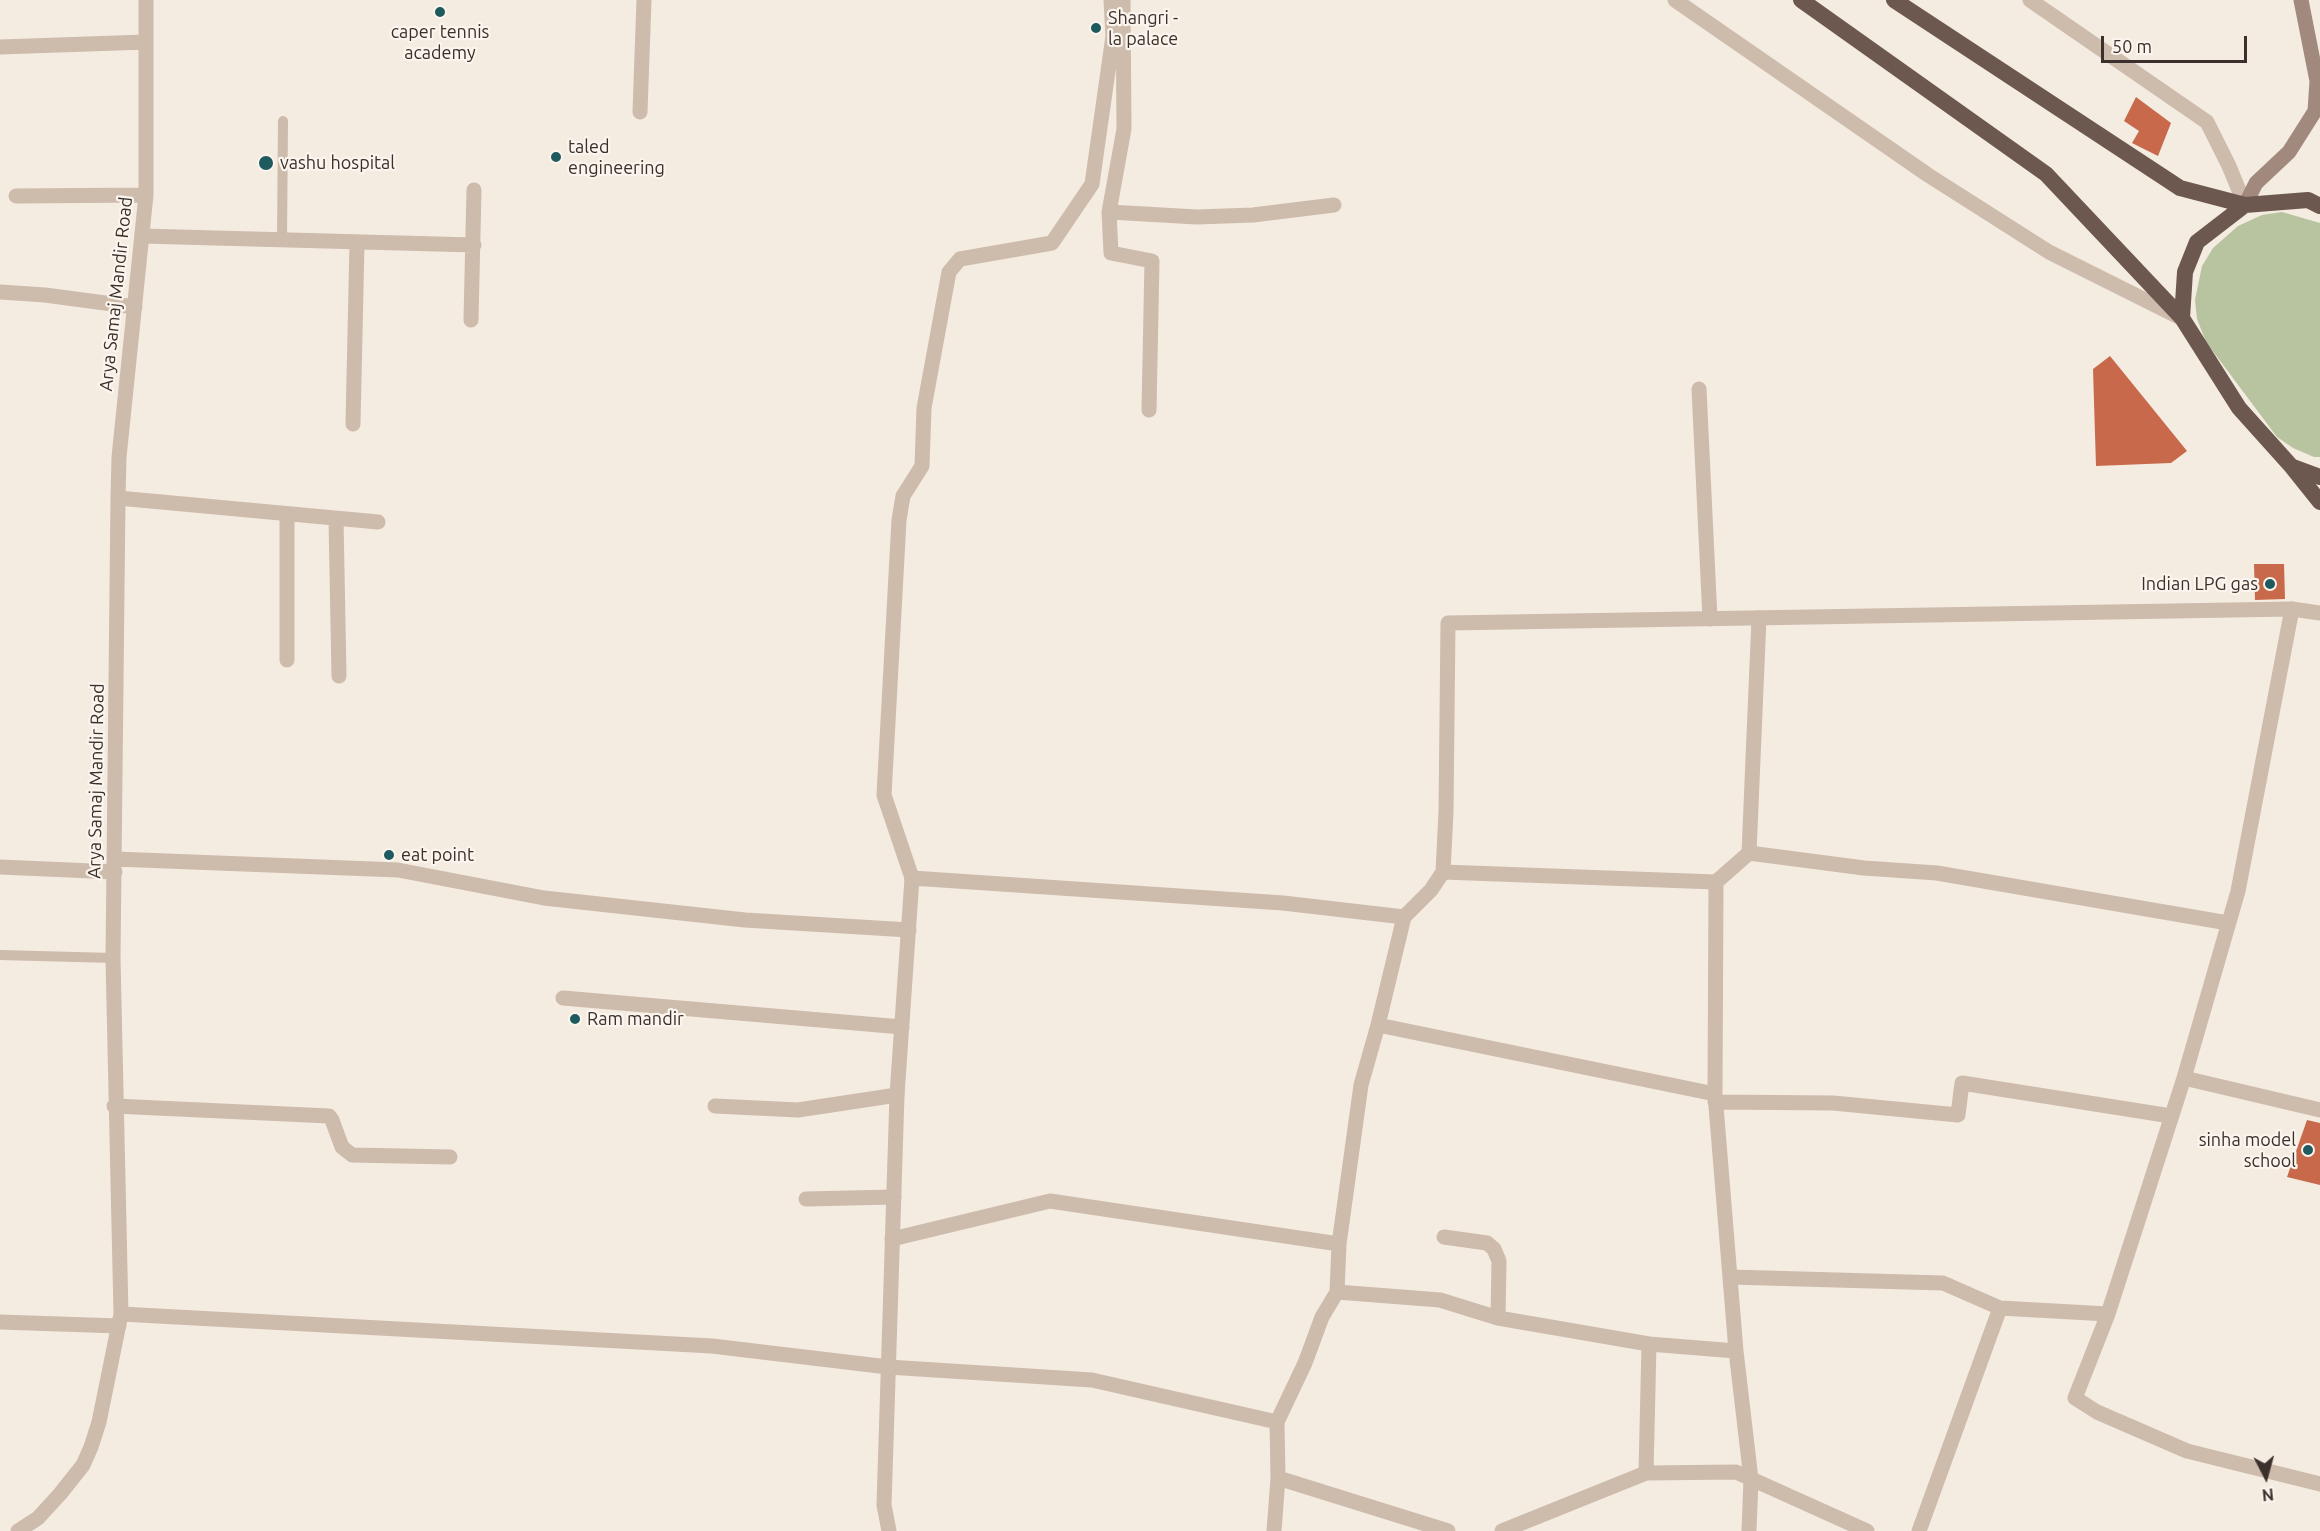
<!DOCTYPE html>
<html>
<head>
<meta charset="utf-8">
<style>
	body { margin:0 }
	#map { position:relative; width:2320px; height:1531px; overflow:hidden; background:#f4ebe1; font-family:Ubuntu,sans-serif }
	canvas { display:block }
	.north { position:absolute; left:2236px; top:1447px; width:60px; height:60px; -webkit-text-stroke:4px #fbf5ee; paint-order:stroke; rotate:174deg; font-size:16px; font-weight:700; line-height:24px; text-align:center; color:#3b302b }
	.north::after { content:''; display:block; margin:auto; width:21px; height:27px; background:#3b302b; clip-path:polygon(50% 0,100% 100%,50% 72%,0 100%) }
	.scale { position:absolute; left:2101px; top:36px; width:146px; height:27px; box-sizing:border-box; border:3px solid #3b302b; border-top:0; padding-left:8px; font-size:18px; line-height:21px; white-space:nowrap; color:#3b302b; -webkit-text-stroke:4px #fbf5ee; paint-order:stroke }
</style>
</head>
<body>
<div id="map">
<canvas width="2320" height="1531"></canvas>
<div class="north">N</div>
<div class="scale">50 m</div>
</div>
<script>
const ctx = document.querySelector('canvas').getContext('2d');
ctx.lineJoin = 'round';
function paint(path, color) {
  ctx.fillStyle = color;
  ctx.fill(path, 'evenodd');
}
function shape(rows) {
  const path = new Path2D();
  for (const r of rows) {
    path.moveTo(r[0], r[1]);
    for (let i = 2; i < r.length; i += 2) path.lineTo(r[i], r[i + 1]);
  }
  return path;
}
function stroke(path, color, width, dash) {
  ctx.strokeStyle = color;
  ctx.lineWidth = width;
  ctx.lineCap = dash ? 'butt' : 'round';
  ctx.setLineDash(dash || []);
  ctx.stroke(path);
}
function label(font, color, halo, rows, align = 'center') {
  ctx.font = font + ' Ubuntu,sans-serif';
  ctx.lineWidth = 4.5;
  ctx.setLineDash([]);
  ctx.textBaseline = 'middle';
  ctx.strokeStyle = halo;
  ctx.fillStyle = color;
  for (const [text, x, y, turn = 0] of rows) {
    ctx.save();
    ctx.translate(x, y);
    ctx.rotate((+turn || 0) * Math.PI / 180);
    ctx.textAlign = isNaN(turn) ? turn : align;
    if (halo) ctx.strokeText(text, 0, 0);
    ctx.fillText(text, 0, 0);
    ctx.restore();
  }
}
const green = shape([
	[2282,212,2320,223,2320,457,2314,457,2293,448,2277,437,2206,342,2197,319,2195,300,2202,266,2213,248,2238,226,2262,215]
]);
const building = shape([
	[2136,97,2171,123,2158,156,2132,143,2139,131,2124,121],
	[2110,356,2187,451,2171,463,2096,466,2093,369],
	[2254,564,2284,564,2285,599,2255,600],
	[2307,1120,2320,1123,2320,1185,2287,1177]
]);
const service = shape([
	[282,241,283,121],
	[0,955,113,958]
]);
const minor = shape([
	[1123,0,1124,129,1109,212,1111,253,1152,261,1149,410],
	[0,47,146,42],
	[640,112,644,0],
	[16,196,146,195],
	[1109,212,1197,217,1253,215,1334,205],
	[142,236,474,245],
	[0,292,45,295,135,307],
	[471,320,474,190],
	[1699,389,1710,619],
	[353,424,357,243],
	[118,498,378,522],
	[287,514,287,660],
	[336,519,339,676],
	[1749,853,1864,868,1937,873,2228,923],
	[115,859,398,870,544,898,745,920,909,930],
	[0,867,115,872],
	[1443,872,1716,882,1715,1094,1736,1351,1751,1479,1749,1531],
	[912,878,884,795,899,520,903,496,922,466,924,408,949,272,960,259,1052,243,1092,184,1113,36,1111,0],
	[1716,882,1749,853,1759,618],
	[1404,917,1378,1025,1715,1094],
	[563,998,902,1027],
	[1378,1025,1361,1085,1339,1244,1337,1292,1440,1300,1498,1318,1649,1344,1646,1473],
	[2184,1078,2320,1110],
	[1715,1102,1833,1103,1958,1115,1962,1083,2171,1116],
	[114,1106,329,1116,332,1120,342,1147,352,1155,450,1157],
	[715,1106,798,1110,897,1095],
	[806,1199,894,1197],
	[1444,1237,1487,1243,1494,1249,1499,1261,1498,1318],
	[892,1239,1050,1201,1339,1244],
	[1730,1277,1943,1283,2000,1308],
	[1337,1292,1322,1317,1305,1363,1277,1422,1278,1478,1448,1531],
	[121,1314,712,1346,888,1367,1092,1380,1277,1422],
	[2108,1314,2075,1398,2097,1412,2187,1451,2320,1484],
	[0,1322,119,1326],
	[1649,1344,1736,1351],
	[18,1531,38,1518,60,1494,83,1465,91,1447,99,1422,121,1314,113,958,118,498,119,457,146,195,146,0],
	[1274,1531,1278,1478],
	[1502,1531,1646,1473,1736,1472,1867,1531],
	[1919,1531,2000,1308,2108,1314,2184,1078,2238,891,2292,609]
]);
const tertiary = shape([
	[1675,0,1928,175,2049,252,2179,317],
	[2030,0,2207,122,2229,166,2245,205],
	[889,1531,884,1505,897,1095,912,878,1283,903,1404,917,1431,890,1443,872,1446,812,1448,623,2292,609,2320,613]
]);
const secondary = shape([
	[2245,205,2256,183,2289,152,2315,111,2317,81,2301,0]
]);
const trunk = shape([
	[1801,0,2046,174,2182,318,2239,408,2292,467,2320,502],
	[1894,0,2180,188,2245,205],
	[2182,318,2185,272,2197,242,2245,205,2308,200,2320,206],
	[2293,467,2320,477]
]);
const markers = [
	[440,12,6,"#1f5a5e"],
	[1096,28,6,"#1f5a5e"],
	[556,157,6,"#1f5a5e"],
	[266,163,8,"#1f5a5e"],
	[2270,584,6,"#1f5a5e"],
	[389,855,6,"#1f5a5e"],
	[575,1019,6,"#1f5a5e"],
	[2308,1150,6,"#1f5a5e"]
];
const poiNames = [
	["Shangri -",1108,18],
	["la palace",1108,39],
	["caper tennis",440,32,"center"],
	["academy",440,53,"center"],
	["taled",568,147],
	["engineering",568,168],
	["vashu hospital",280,163],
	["Indian LPG gas",2258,584,"right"],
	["eat point",401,855],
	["Ram mandir",587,1019],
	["sinha model",2296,1140,"right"],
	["school",2296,1161,"right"]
];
const streetNames = [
	["Arya Samaj Mandir Road",116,294,-84],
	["Arya Samaj Mandir Road",96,781,-89]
];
paint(green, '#b8c4a0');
paint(building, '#c8694b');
stroke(service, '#cdbbac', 10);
stroke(minor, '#cdbbac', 15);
stroke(tertiary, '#cdbbac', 15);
stroke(secondary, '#a18a7d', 15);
stroke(trunk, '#6c584f', 16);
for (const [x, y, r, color] of markers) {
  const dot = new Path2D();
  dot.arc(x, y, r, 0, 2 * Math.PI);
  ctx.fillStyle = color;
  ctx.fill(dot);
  stroke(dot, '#fbf5ee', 2);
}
label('18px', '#3b302b', '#fbf5ee', poiNames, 'left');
label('18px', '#3b302b', '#fbf5ee', streetNames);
</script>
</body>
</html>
